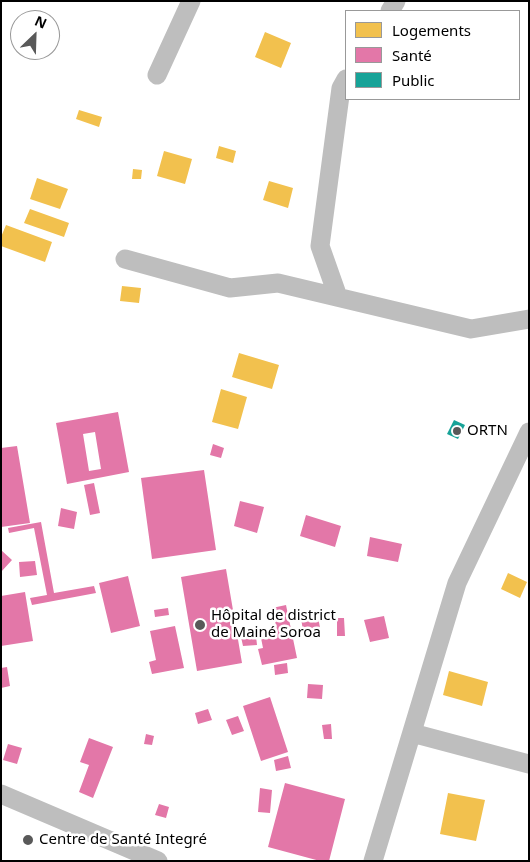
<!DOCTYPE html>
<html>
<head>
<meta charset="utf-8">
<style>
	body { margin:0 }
	#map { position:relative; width:530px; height:862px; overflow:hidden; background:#fff; font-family:"Noto Sans",sans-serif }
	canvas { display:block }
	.frame { position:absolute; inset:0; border:2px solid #000; pointer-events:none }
	.legend { position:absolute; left:345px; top:10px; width:175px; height:90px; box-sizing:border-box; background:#fff; border:1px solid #999; margin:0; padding:6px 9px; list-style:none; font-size:15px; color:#000 }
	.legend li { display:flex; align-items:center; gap:10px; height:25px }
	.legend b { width:25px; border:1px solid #999 }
	.north { position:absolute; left:10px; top:10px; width:50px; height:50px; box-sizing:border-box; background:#fff; border:1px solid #999; border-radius:50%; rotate:24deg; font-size:14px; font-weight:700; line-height:20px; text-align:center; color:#000 }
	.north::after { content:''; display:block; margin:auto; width:18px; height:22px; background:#595959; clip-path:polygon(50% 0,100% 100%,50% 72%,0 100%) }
</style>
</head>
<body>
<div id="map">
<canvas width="530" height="862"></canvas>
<div class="frame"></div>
<ul class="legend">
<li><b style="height:14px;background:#f2c14e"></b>Logements</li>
<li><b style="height:14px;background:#e377a8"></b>Santé</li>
<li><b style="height:14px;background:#17a398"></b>Public</li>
</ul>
<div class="north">N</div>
</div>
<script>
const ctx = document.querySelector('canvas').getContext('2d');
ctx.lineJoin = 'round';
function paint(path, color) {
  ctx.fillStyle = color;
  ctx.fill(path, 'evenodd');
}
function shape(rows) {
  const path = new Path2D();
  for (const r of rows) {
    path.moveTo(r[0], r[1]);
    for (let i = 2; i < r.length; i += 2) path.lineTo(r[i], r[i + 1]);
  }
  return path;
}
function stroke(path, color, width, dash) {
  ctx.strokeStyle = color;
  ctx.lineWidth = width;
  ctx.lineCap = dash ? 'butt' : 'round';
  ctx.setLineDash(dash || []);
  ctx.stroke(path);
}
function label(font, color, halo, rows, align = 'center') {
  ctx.font = font + ' "Noto Sans",sans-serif';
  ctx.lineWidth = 5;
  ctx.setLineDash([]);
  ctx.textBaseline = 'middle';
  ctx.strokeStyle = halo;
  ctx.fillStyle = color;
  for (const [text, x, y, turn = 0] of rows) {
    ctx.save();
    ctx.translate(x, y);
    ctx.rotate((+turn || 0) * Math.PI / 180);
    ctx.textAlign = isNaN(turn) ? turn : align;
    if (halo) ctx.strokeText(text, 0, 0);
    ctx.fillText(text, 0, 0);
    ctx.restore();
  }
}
const homes = shape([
	[265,32,291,43,281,68,255,57],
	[79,110,102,117,99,127,76,119],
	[219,146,236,151,233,163,216,158],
	[164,151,192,159,185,184,157,176],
	[133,169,142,170,141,179,132,179],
	[37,178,68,189,60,209,30,199],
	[269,181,293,188,288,208,263,200],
	[30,209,69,223,64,237,24,223],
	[6,225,52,242,45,262,1,246,1,237],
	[122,286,141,288,139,303,120,301],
	[239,353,279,365,272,389,232,377],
	[221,389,247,397,238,429,212,422],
	[508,573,527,582,520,598,501,589],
	[449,671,488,682,482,706,443,695],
	[448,793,485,800,476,841,440,834]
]);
const health = shape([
	[118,412,129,472,67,484,56,423],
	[95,432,101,469,89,471,83,434],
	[213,444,224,448,221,458,210,455],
	[17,446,30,523,1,527,1,448],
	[204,470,216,550,152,559,141,478],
	[94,483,100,513,90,515,84,485],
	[240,501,264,507,257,533,234,526],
	[61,508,77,512,74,529,58,526],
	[306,515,341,526,335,547,300,536],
	[41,522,54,593,94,586,96,593,32,605,30,598,47,595,34,528,9,533,8,528],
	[370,537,402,544,398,562,367,556],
	[1,550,12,560,1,572],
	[35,561,37,575,20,577,19,562],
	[226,569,242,663,197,671,181,577],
	[128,576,140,626,111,633,99,583],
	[25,592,33,641,1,646,1,596],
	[286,605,297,658,262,665,258,649,263,648,260,633,277,630,272,608],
	[168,608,169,615,155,617,154,610],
	[318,616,321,634,304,637,301,618],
	[384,616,389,638,370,642,364,620],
	[337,618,344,618,345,636,337,636],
	[175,626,184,668,152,674,149,662,156,660,150,631],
	[256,636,257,645,243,646,241,637],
	[287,663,288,673,275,675,274,665],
	[7,667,10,686,1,688,1,668],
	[308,684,323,685,322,699,307,698],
	[270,697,288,752,261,761,243,706],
	[208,709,212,720,198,724,195,713],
	[238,716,244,731,232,735,226,720],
	[331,724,332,739,324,739,322,725],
	[146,734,154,736,152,745,144,744],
	[89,738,113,747,93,798,79,792,89,765,80,762],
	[8,744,22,748,17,764,3,760],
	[288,756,291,768,276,771,274,760],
	[285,783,345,799,329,861,320,861,268,847],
	[260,788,272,790,270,813,258,812],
	[159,804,169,807,166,818,155,815]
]);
const public = shape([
	[454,420,465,425,458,439,447,434]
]);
const street = shape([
	[390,11,396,1],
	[157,75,191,1],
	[125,259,230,288,278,283,471,329,529,319],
	[338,297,320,246,341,88,346,79],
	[412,733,529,764],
	[1,794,158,861],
	[373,861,457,583,529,432]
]);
const markers = [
	[457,431,5,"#595959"],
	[200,625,6,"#595959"],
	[28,840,6,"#595959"]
];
const poiNames = [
	["ORTN",467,431],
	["Hôpital de district",211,616],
	["de Mainé Soroa",211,633],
	["Centre de Santé Integré",39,840]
];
paint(homes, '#f2c14e');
paint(health, '#e377a8');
paint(public, '#17a398');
stroke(street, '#bebebe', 19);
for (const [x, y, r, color] of markers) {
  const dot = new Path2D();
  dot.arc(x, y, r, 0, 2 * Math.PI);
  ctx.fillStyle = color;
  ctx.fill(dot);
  stroke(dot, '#fff', 2);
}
label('15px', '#000', '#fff', poiNames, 'left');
</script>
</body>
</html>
